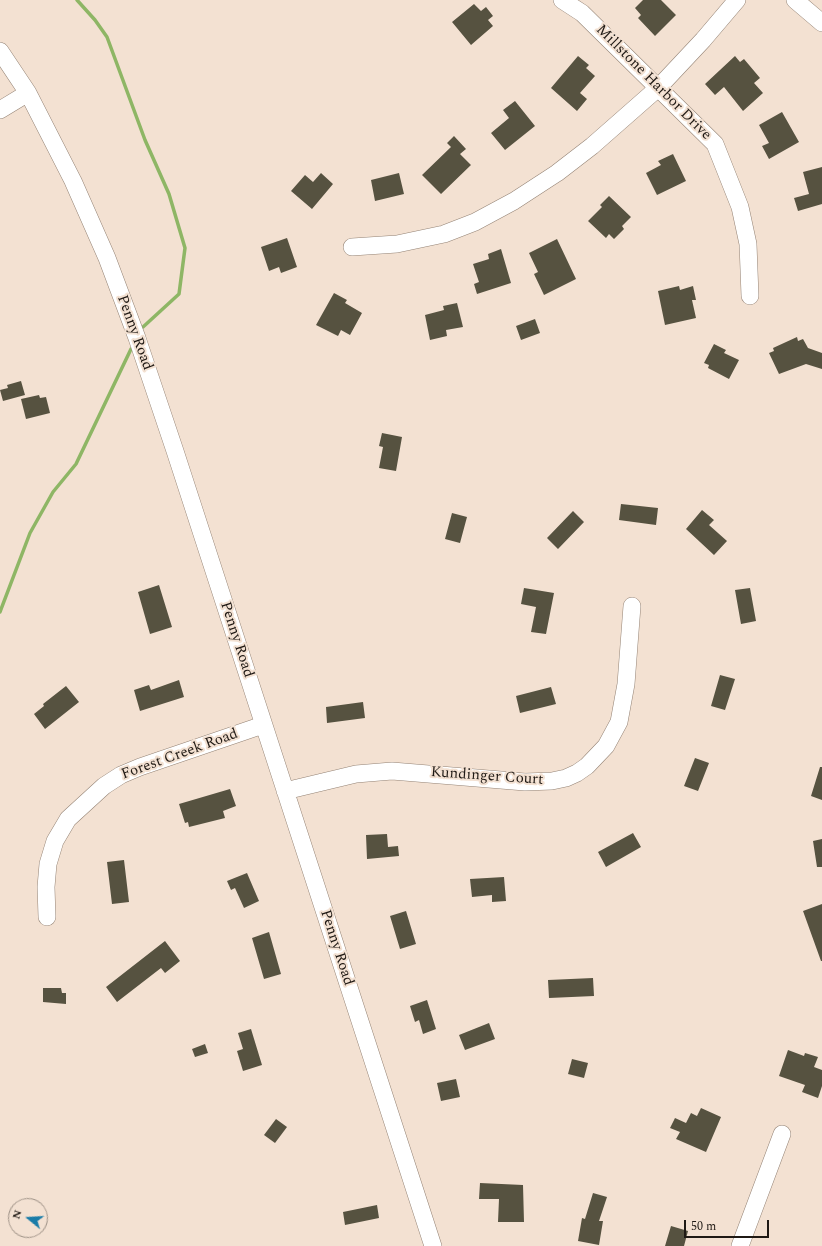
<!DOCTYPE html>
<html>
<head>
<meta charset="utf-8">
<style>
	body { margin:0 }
	#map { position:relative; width:822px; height:1246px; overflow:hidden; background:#f3e1d2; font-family:Spectral,serif }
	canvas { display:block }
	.north { position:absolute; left:8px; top:1198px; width:40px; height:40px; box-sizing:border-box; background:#f3e1d2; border:1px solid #9e9186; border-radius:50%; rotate:288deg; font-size:11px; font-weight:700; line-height:16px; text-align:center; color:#1f1914 }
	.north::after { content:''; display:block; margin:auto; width:14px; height:18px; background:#1a7ca8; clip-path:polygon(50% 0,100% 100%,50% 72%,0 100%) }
	.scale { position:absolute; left:684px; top:1220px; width:85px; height:18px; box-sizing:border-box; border:2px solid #1f1914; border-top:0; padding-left:5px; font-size:12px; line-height:14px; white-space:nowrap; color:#1f1914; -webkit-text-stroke:3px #f3e1d2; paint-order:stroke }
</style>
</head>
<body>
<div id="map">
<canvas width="822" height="1246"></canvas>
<div class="north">N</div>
<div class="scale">50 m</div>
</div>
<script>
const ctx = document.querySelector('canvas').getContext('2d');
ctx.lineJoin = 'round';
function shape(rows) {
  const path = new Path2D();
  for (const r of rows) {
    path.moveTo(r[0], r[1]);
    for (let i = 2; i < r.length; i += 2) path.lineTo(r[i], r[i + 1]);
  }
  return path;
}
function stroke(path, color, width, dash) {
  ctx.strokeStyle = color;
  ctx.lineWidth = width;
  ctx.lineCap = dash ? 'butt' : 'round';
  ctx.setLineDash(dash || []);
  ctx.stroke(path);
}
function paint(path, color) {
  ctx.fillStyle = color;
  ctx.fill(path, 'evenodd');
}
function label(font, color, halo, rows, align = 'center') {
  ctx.font = font + ' Spectral,serif';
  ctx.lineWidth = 4;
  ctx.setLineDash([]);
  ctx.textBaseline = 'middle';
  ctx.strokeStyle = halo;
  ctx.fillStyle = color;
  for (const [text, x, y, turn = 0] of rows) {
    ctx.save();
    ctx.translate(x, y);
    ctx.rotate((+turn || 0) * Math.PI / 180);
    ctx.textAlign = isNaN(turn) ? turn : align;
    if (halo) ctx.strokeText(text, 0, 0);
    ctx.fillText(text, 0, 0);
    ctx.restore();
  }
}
const stream = shape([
	[77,0,95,20,107,37,145,140,169,194,185,248,179,294,143,327],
	[0,612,30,533,53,492,76,464,131,349]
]);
const building = shape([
	[643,0,661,0,676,15,655,36,638,18,641,15,635,8],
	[474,4,481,11,486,7,493,16,488,20,493,26,471,45,452,22],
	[578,56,589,65,586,68,595,76,580,93,587,99,577,111,551,88],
	[735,56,740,62,744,59,760,78,754,83,763,93,743,111,724,87,715,95,705,84],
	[515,101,535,126,505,150,491,133,509,118,503,110],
	[782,112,799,142,769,159,762,146,769,143,759,125],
	[454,136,466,149,460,154,471,165,441,194,422,175,451,147,447,143],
	[673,154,686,181,657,195,646,173,661,165,658,161],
	[822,167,822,204,798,211,794,198,809,194,803,172],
	[321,173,333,184,312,209,291,191,305,175,313,182],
	[399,173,404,194,375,201,371,180],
	[609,196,631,217,622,226,624,229,614,239,609,234,606,238,588,221,602,207,600,205],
	[287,238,297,267,281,273,279,267,269,271,261,247],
	[557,239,576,279,544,295,534,274,538,272,529,253],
	[501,249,511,283,477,294,474,284,479,282,473,264,489,259,488,254],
	[679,286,680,290,693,286,696,300,692,300,696,318,665,325,658,291],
	[334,293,347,300,345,303,362,313,350,335,341,330,338,336,316,325],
	[457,303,463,327,446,330,447,336,430,340,425,315,444,310,443,306],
	[535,319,540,333,521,340,516,326],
	[797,337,798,341,803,339,808,348,822,353,822,369,806,364,779,374,769,353,774,351,773,348],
	[714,344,726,350,724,353,739,360,729,379,708,368,709,365,704,363],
	[21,381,25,395,3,401,0,390,8,388,7,385],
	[39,395,40,398,46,397,50,413,26,419,21,399],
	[382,433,402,437,396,471,379,468,383,447,379,446],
	[621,504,658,508,656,525,619,520],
	[702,510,714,520,709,525,727,541,714,555,686,529],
	[573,511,584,522,558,549,547,538],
	[452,513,467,517,460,543,445,539],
	[159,585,172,627,150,634,138,592],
	[524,588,554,593,546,634,531,632,536,607,521,604],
	[750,588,756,621,741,624,735,590],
	[720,675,735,679,725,710,711,706],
	[179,680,184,697,140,711,134,690,149,685,151,690],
	[66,686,79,702,45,729,34,714,44,706,43,704],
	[551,687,556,704,520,713,516,696],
	[363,702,365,718,327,723,326,707],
	[695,758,709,763,698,791,684,786],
	[820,767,822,767,822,800,811,796],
	[230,789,236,806,223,811,225,818,189,827,188,822,185,823,179,804],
	[633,833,641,847,606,867,598,852],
	[387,834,388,847,398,846,399,856,367,859,366,835],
	[822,839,822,867,817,867,813,841],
	[124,860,129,902,112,904,107,862],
	[247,873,259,901,244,908,235,888,231,890,227,881],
	[504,877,506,901,492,902,492,895,472,897,470,879],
	[822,904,822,961,821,961,803,911],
	[406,911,416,944,400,949,390,916],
	[269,932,281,974,264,979,252,938],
	[165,941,180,961,165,973,161,968,117,1002,106,987],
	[593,978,594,996,549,998,548,980],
	[43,988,61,988,62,993,66,993,66,1004,43,1002],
	[427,1000,436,1029,423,1034,419,1020,415,1022,410,1006],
	[489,1023,495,1039,465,1050,459,1035],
	[251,1029,262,1065,243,1071,237,1051,243,1049,238,1033],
	[205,1044,208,1053,195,1057,192,1049],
	[788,1050,804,1056,805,1053,818,1057,814,1067,822,1070,822,1086,818,1098,802,1092,805,1085,779,1076],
	[572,1059,588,1063,584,1078,568,1074],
	[456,1079,460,1097,441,1101,437,1083],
	[701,1108,721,1117,706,1152,676,1139,680,1132,670,1128,675,1118,686,1123,691,1113,697,1116],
	[276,1119,287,1127,275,1143,264,1135],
	[480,1183,523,1185,524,1222,498,1222,499,1199,479,1199],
	[593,1193,607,1197,599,1221,603,1221,599,1245,578,1241,582,1218,585,1219],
	[377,1205,379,1218,345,1225,343,1212],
	[671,1226,688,1231,684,1246,665,1246]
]);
const minor = shape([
	[562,0,582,13,715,144,740,207,748,244,750,296],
	[795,0,822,23],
	[0,51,28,93,73,181,107,258,137,338,175,451,433,1246],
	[0,110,28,93],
	[352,247,397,244,444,234,475,222,514,201,557,173,592,146,658,88,703,40,737,0],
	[285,791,356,774,392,771,525,782,552,781,566,778,577,773,587,766,606,746,619,722,626,684,632,606],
	[47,917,46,887,48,864,55,841,68,819,104,786,121,775,140,767,263,725],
	[740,1246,782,1134]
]);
const streetNames = [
	["Millstone Harbor Drive",653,83,45],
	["Penny Road",134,333,70],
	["Penny Road",236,640,72],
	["Forest Creek Road",180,755,-20],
	["Kundinger Court",487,777,4],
	["Penny Road",336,948,72]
];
stroke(stream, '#8eb665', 3.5);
paint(building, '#565240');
stroke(minor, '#948375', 18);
stroke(minor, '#fff', 17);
label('15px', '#1f1914', '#f3e1d2', streetNames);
</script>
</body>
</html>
